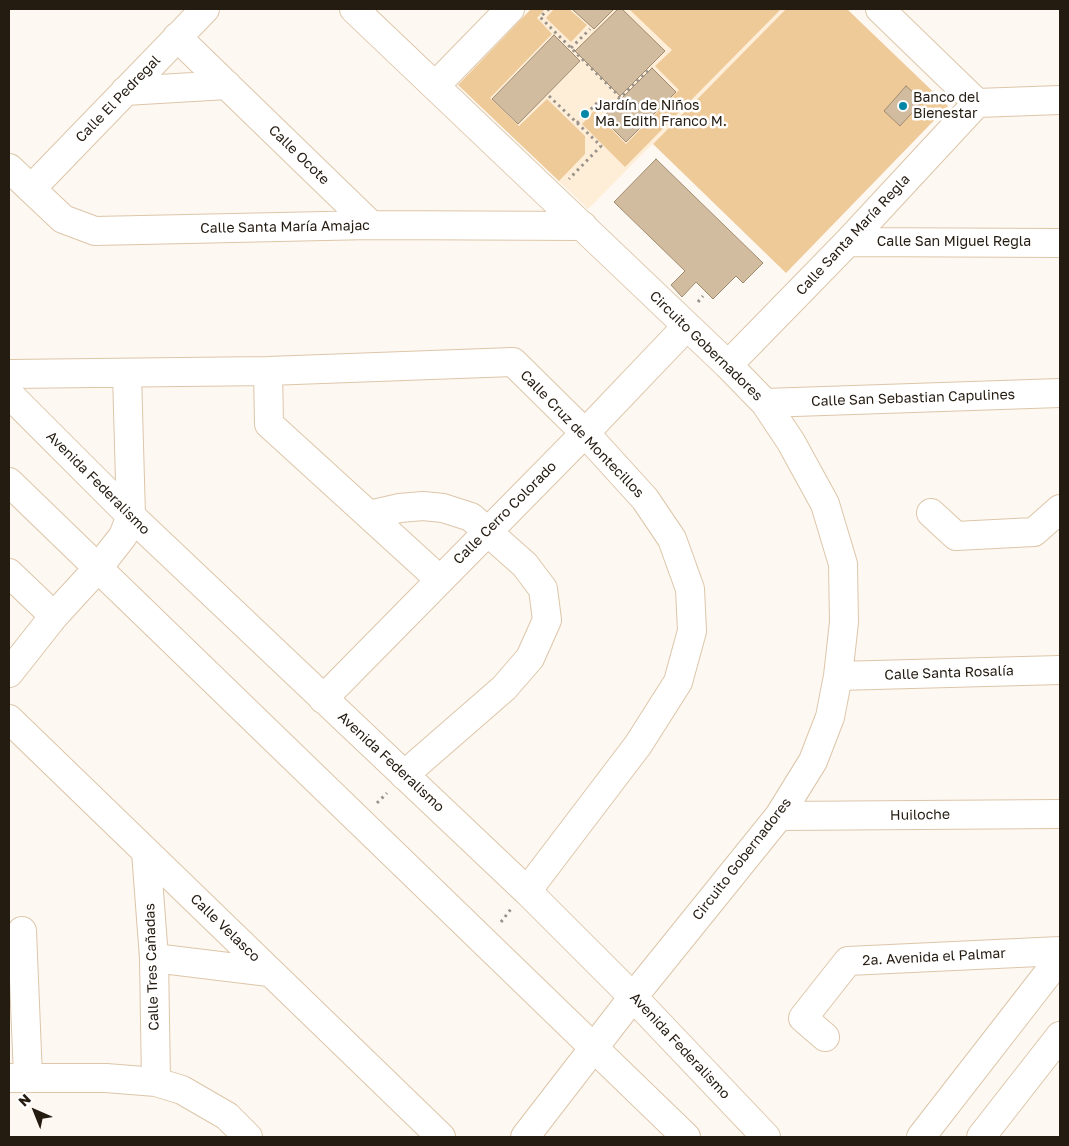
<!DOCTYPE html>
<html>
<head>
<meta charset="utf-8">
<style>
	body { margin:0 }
	#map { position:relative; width:1069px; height:1146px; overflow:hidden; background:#fdf8f2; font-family:"Golos Text",sans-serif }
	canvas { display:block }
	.frame { position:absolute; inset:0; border:10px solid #241b11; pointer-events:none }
	.north { position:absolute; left:10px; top:1086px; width:50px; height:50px; -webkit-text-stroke:4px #fff; paint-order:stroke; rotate:316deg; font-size:14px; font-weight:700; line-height:20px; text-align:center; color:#241b11 }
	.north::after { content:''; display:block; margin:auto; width:18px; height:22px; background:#241b11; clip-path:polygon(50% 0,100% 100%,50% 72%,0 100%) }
</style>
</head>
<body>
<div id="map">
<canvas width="1069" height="1146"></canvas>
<div class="frame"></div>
<div class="north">N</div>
</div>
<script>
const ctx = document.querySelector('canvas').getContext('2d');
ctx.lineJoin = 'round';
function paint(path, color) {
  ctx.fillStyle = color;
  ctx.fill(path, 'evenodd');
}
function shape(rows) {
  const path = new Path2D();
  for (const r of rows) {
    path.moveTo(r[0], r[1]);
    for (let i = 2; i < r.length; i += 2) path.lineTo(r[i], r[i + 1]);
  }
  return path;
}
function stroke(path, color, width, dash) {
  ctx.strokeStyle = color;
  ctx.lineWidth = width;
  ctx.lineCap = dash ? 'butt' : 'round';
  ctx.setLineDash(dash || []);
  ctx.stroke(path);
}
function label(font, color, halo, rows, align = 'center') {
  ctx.font = font + ' "Golos Text",sans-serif';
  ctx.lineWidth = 5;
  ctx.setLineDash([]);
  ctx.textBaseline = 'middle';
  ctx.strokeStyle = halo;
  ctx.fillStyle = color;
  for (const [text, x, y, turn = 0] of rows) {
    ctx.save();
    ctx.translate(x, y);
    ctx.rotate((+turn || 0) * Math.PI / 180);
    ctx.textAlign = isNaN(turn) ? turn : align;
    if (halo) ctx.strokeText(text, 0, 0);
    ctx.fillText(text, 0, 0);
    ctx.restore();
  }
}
const built = shape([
	[531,9,786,9,588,209,458,85]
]);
const green = shape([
	[531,9,545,9,537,18,552,34,490,98,519,126,547,99,585,136,585,154,559,181,458,85],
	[554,9,569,9,587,25,571,42,546,18],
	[629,9,781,9,625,167,582,124,594,111,626,144,679,90,655,66,672,50],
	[786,9,847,9,948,106,786,273,653,144]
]);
const building = shape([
	[572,9,614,9,594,29,572,9],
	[618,9,622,9,665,51,620,96,575,51,618,9],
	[554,35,580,61,518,124,492,99,554,35],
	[652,68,676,92,626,142,602,118,652,68],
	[906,86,923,101,900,126,884,111,906,86],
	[656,159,763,263,743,283,736,276,713,299,696,282,682,297,671,285,685,271,614,202,656,159]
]);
const path = shape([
	[549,9,540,17,620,97],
	[571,48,590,29],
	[549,96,601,146,569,179],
	[577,123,602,98,610,107,650,69],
	[698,302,703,296],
	[377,803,387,793],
	[501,922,511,909]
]);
const minor = shape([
	[354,9,728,365,765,403,791,442,825,504,843,564,844,622,838,676,830,717,813,761,779,816,633,997,525,1137],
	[880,9,977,103],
	[177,37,371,225],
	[435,86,510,9],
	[125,91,227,85],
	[977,103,1060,100],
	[9,168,63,219,95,231,371,225,583,226],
	[31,189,205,9],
	[848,242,1060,243],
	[728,365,848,242,977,103],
	[268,371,269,424,439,579],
	[9,374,268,371,513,362,585,433,645,499,672,539,690,589,692,631,678,682,638,745,527,891],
	[765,403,1060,393],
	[931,513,956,536,1034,532,1060,509],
	[369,515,400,508,423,506,443,508,471,517,525,565,543,589,547,620,530,658,504,688,404,775],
	[9,573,54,616],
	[9,673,54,616,98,568,123,536,131,516,127,374],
	[838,676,1060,670],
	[323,699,585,433,687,326],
	[9,719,441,1137],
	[779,816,1060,814],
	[146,852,154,958,156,1082],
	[22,931,28,1077],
	[154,958,269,972],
	[825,1037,803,1018,848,961,1060,951],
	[9,1078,106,1078,156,1082,182,1090,227,1116,248,1137]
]);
const major = shape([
	[9,394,131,516,527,891,633,997,766,1137],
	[9,482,686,1137],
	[921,1137,1060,958],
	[981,1137,1060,1036]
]);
const markers = [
	[903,106,5,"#0086a7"],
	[585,114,5,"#0086a7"]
];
const poiNames = [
	["Banco del",913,98],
	["Bienestar",913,114],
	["Jardín de Niños",595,106],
	["Ma. Edith Franco M.",595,122]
];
const streetNames = [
	["Calle El Pedregal",118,99,-46],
	["Calle Ocote",299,155,44],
	["Calle Santa María Amajac",285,227,-1],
	["Calle Santa María Regla",853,235,-47],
	["Calle San Miguel Regla",954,242],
	["Circuito Gobernadores",706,346,44],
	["Calle San Sebastian Capulines",913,398,-2],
	["Calle Cruz de Montecillos",582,434,46],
	["Avenida Federalismo",98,483,45],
	["Calle Cerro Colorado",505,513,-45],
	["Calle Santa Rosalía",949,673,-2],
	["Avenida Federalismo",391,762,43],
	["Huiloche",920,815,-1],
	["Circuito Gobernadores",742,859,-52],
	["Calle Velasco",225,928,44],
	["2a. Avenida el Palmar",934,957,-3],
	["Calle Tres Cañadas",152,967,-92],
	["Avenida Federalismo",680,1046,47]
];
paint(built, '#feedd7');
paint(green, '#efca99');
paint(building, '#d2bc9f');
stroke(building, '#a18b70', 1);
stroke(minor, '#ddc6a9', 30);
stroke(major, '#ddc6a9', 30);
stroke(path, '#9a938b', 3, [2.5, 4]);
stroke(minor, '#fff', 28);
stroke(major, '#fff', 28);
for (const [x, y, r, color] of markers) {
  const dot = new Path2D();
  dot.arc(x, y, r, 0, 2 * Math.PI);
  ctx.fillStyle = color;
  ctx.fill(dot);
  stroke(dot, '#fff', 2);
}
label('14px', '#241b11', '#fff', poiNames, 'left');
label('14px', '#241b11', '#fff', streetNames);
</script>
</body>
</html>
